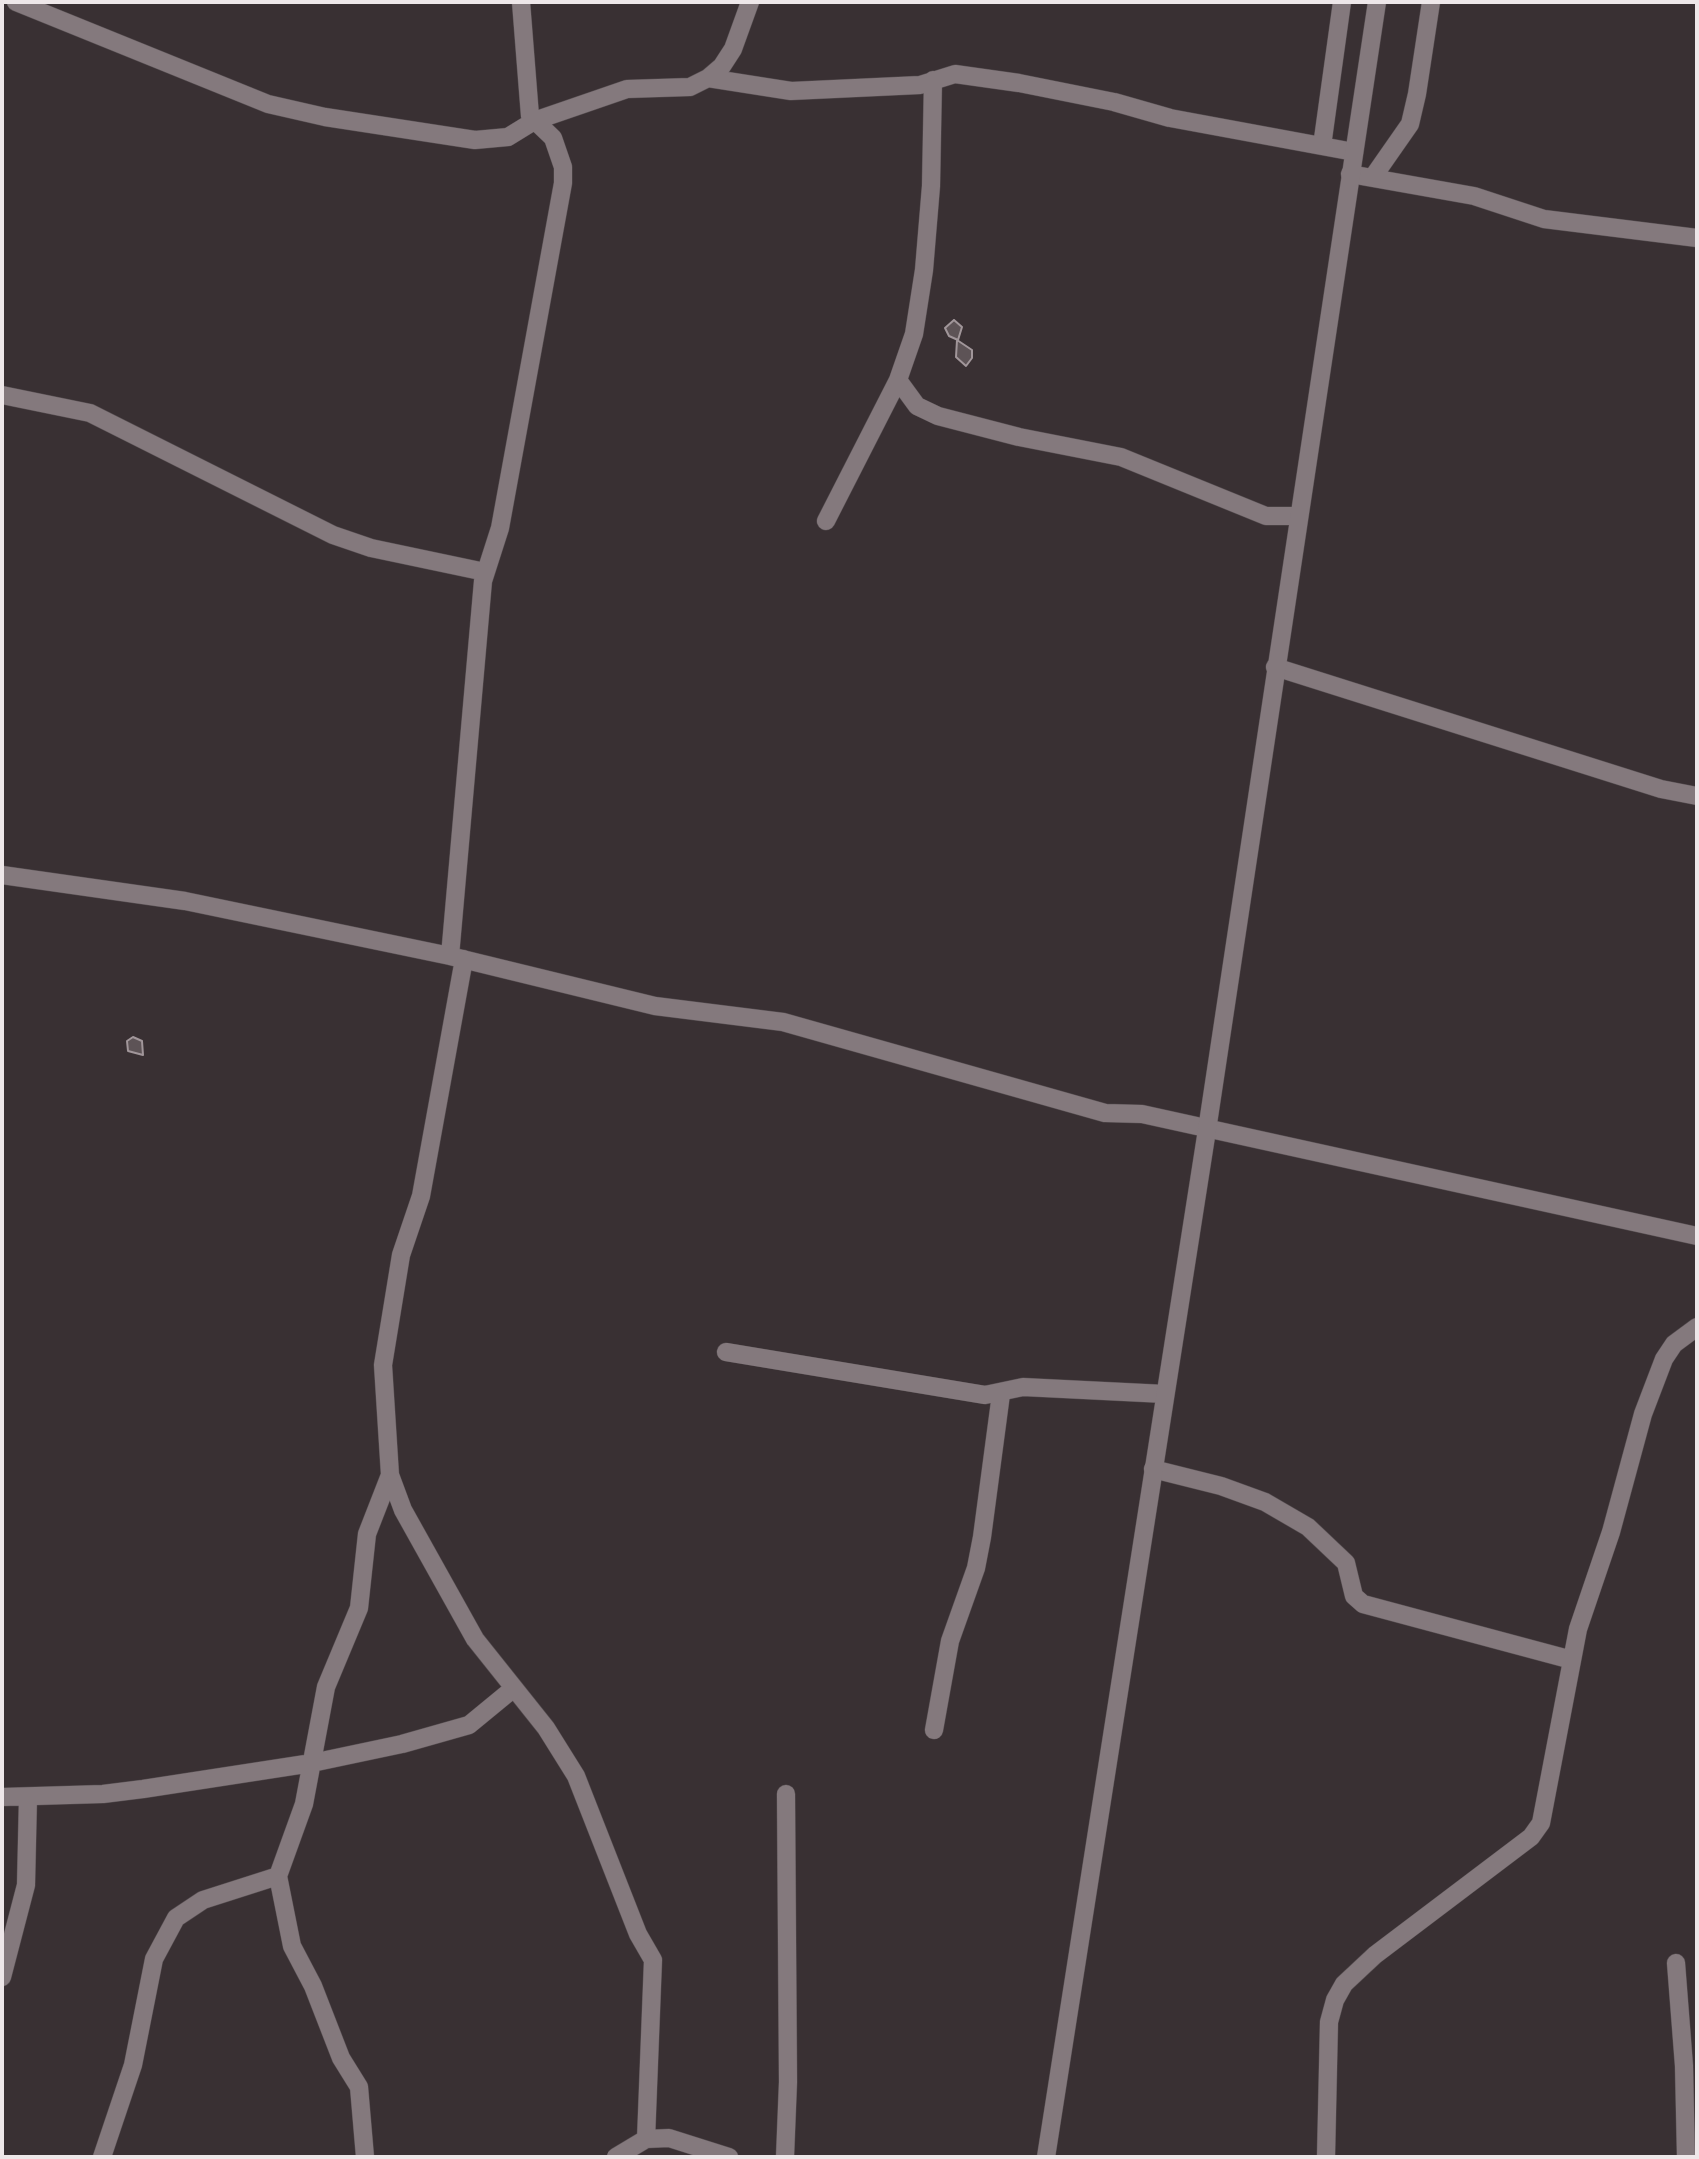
<!DOCTYPE html>
<html>
<head>
<meta charset="utf-8">
<style>
	body { margin:0 }
	#map { position:relative; width:1699px; height:2159px; overflow:hidden; background:#393033; font-family:Manrope,sans-serif }
	canvas { display:block }
	.frame { position:absolute; inset:0; border:4px solid #eee7e9; pointer-events:none }
</style>
</head>
<body>
<div id="map">
<canvas width="1699" height="2159"></canvas>
<div class="frame"></div>
</div>
<script>
const ctx = document.querySelector('canvas').getContext('2d');
ctx.lineJoin = 'round';
function paint(path, color) {
  ctx.fillStyle = color;
  ctx.fill(path, 'evenodd');
}
function shape(rows) {
  const path = new Path2D();
  for (const r of rows) {
    path.moveTo(r[0], r[1]);
    for (let i = 2; i < r.length; i += 2) path.lineTo(r[i], r[i + 1]);
  }
  return path;
}
function stroke(path, color, width, dash) {
  ctx.strokeStyle = color;
  ctx.lineWidth = width;
  ctx.lineCap = dash ? 'butt' : 'round';
  ctx.setLineDash(dash || []);
  ctx.stroke(path);
}
const building = shape([
	[954,320,962,327,958,340,949,336,945,328,954,320],
	[957,340,972,350,972,358,966,366,956,357,957,340],
	[133,1037,142,1041,143,1055,128,1051,127,1041,133,1037]
]);
const street = shape([
	[16,2,268,104,325,117,475,140,508,137,534,121,627,89,690,87,708,78,722,66,733,49,750,2],
	[708,78,791,91,920,85,955,74,1019,83,1114,102,1170,118,1354,152],
	[1322,146,1342,2],
	[1350,174,1474,196,1544,219,1697,238],
	[1373,177,1410,124,1417,94,1431,2],
	[898,380,917,406,938,416,1019,437,1121,457,1266,516,1298,516],
	[2,395,90,413,333,535,371,548,485,572],
	[826,521,898,380,914,334,924,270,931,186,933,80],
	[1275,667,1661,789,1697,796],
	[2,875,185,901,450,956,655,1006,783,1022,1105,1113,1142,1114,1697,1236],
	[450,956,483,581,500,528,563,183,563,167,553,138,530,116,521,2],
	[464,959,421,1196,401,1255,383,1365,390,1475,403,1510,475,1639,546,1728,576,1776,638,1934,653,1960,646,2139],
	[726,1352,985,1395,1023,1387,1165,1394],
	[1153,1469,1221,1486,1265,1502,1308,1527,1346,1563,1354,1596,1363,1604,1572,1660],
	[934,1730,950,1641,976,1568,982,1537,1001,1394],
	[2,1797,103,1794,143,1789,312,1763,402,1744,469,1725,514,1688],
	[1676,1963,1684,2066,1686,2157],
	[2,1977,26,1885,28,1797],
	[102,2157,133,2065,154,1959,176,1918,203,1900,278,1876],
	[365,2157,359,2087,341,2058,313,1986,292,1946,278,1876,304,1804,326,1687,359,1608,367,1534,390,1475],
	[616,2157,646,2139,669,2138,729,2157],
	[785,2157,788,2082,786,1794],
	[1326,2157,1329,2022,1335,2000,1344,1984,1375,1955,1531,1837,1541,1823,1578,1629,1611,1532,1643,1414,1664,1359,1674,1344,1697,1327]
]);
const secondary = shape([
	[1046,2157,1207,1130,1377,2]
]);
paint(building, '#5d5356');
stroke(building, '#a1969a', 2);
stroke(street, '#564e51', 19);
stroke(secondary, '#564e51', 19);
stroke(street, '#84797d', 18);
stroke(secondary, '#84797d', 18);
</script>
</body>
</html>
